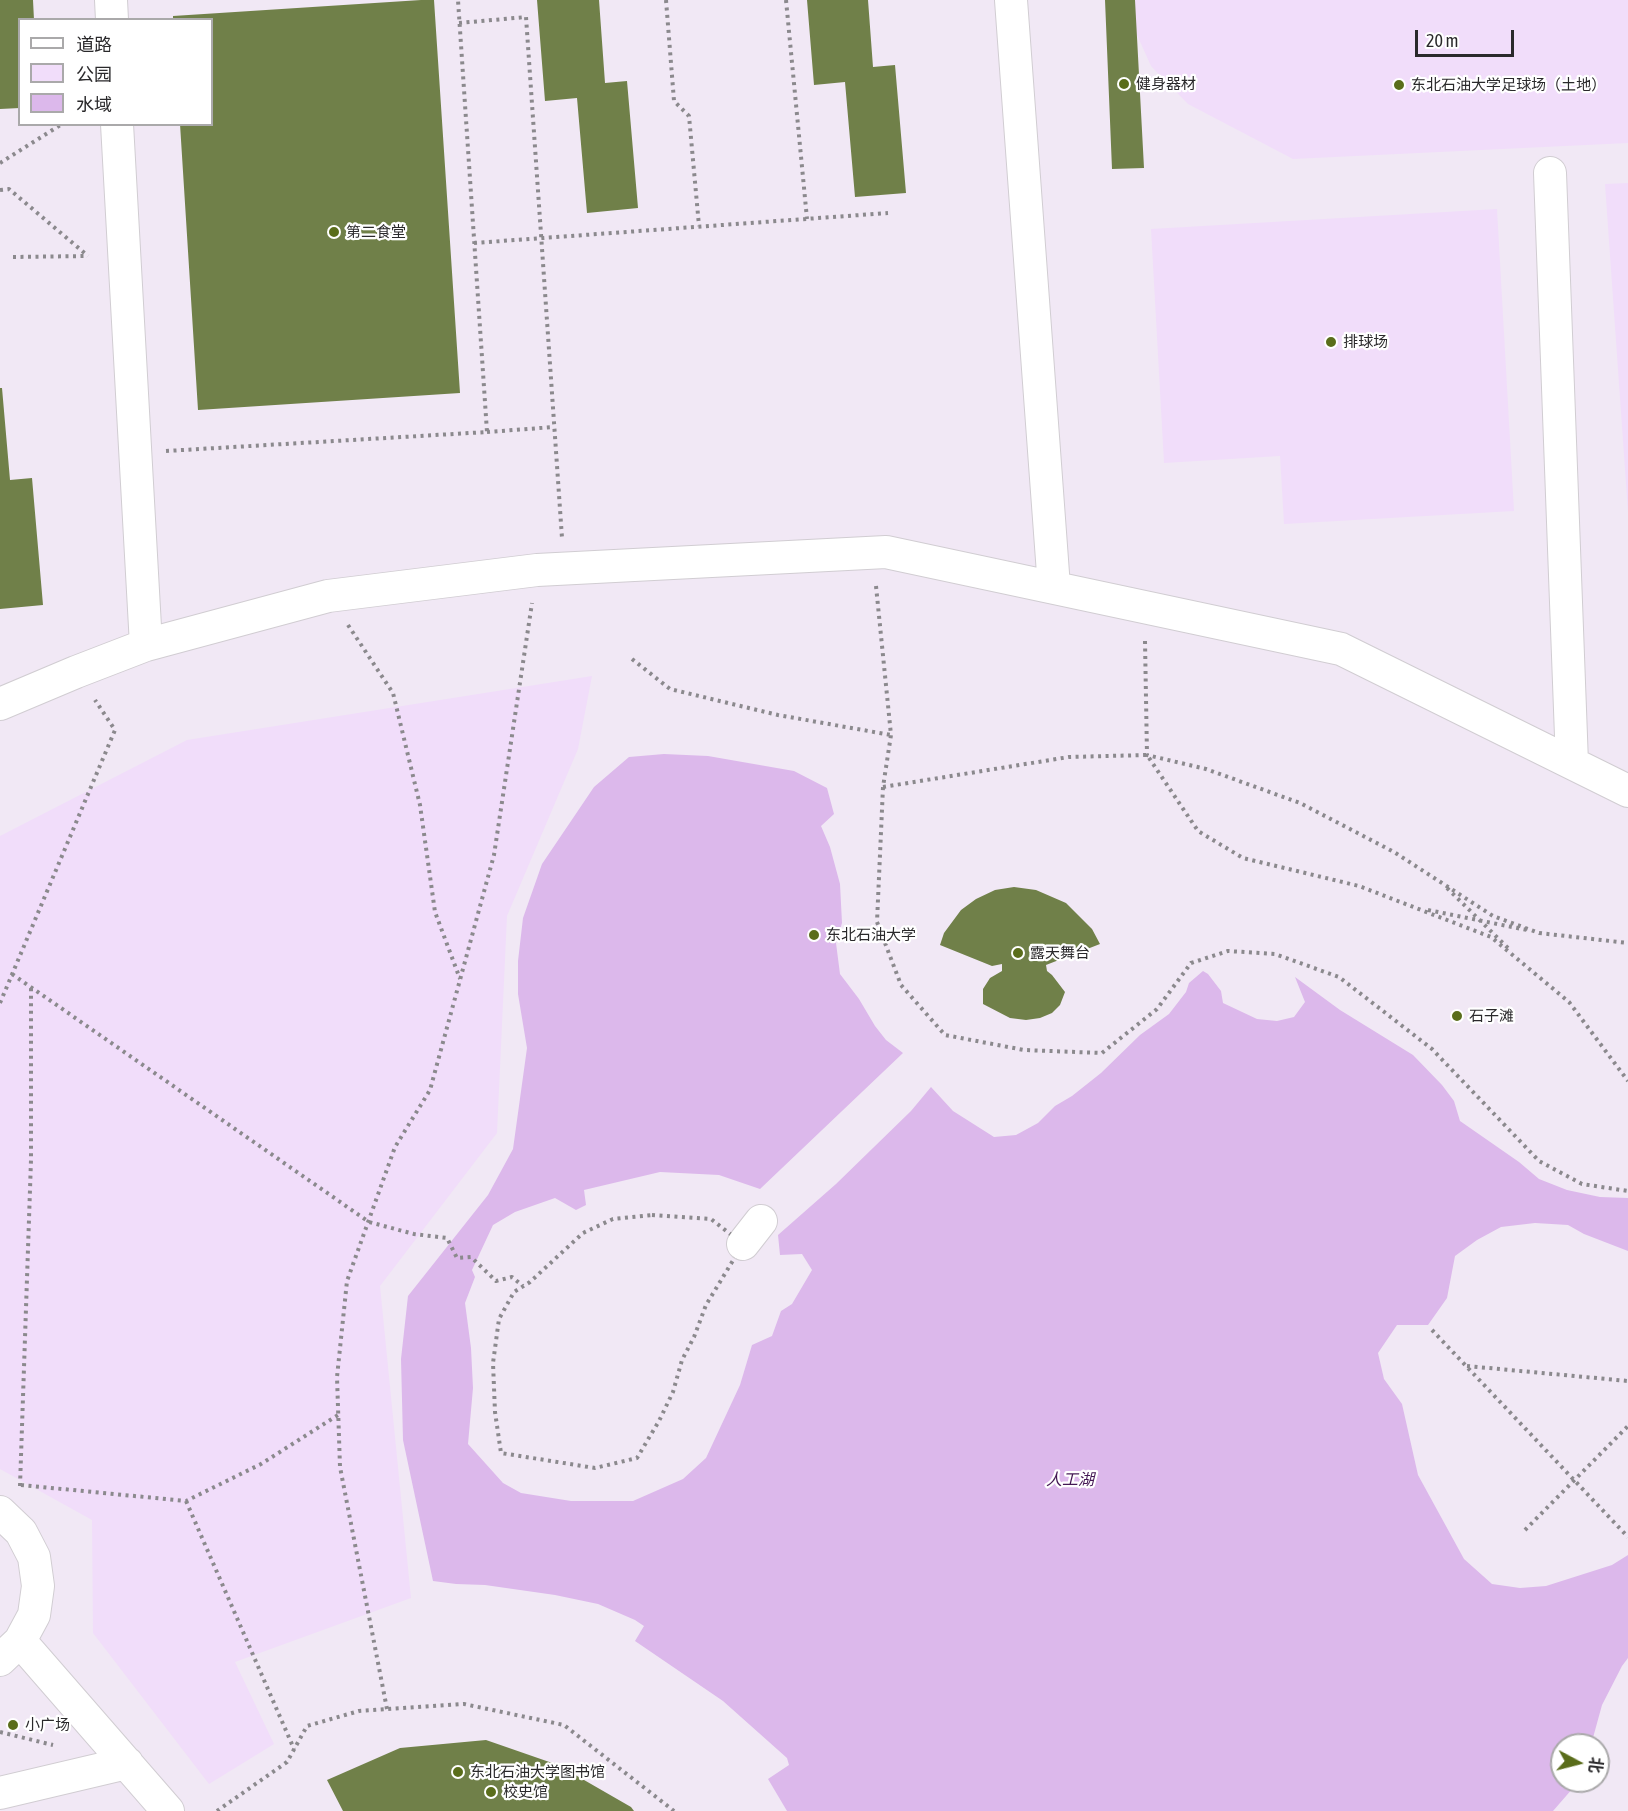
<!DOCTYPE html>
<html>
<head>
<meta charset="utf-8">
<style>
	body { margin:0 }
	#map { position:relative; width:1628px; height:1811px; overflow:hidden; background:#faf6fc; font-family:"Asap Condensed","Noto Sans SC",sans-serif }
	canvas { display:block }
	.legend { position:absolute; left:18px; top:18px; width:195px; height:108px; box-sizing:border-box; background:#fff; border:2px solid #aaa9aa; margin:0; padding:8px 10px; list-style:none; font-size:18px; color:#2a292b }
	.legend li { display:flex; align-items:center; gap:12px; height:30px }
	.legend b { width:30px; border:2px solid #aaa9aa }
	.north { position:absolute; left:1550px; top:1733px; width:60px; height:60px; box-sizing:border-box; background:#fff; border:2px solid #aaa9aa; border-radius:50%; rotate:97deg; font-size:16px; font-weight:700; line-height:24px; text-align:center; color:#2a292b }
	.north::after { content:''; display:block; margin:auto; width:21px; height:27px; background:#5a6d1b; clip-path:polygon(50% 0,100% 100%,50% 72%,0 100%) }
	.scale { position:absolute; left:1415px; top:30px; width:99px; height:27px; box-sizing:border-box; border:3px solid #2a292b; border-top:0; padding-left:8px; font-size:18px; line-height:21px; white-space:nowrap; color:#2a292b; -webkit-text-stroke:4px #fff; paint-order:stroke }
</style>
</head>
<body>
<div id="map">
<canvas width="1628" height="1811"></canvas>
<ul class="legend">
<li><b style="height:8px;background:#fff"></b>道路</li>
<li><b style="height:16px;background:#f1ddfa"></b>公园</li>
<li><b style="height:16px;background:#dcb8eb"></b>水域</li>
</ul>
<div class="north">北</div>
<div class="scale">20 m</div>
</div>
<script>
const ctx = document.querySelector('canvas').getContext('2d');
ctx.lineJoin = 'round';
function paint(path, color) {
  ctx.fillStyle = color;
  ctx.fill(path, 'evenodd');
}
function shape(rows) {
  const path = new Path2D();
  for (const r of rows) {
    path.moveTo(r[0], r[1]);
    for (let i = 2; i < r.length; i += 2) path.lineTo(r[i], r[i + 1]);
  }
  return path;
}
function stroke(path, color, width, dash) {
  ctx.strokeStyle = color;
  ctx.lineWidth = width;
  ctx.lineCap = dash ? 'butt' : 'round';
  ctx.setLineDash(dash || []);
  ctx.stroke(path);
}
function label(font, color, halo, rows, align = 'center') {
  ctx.font = font + ' "Asap Condensed","Noto Sans SC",sans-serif';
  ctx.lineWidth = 4.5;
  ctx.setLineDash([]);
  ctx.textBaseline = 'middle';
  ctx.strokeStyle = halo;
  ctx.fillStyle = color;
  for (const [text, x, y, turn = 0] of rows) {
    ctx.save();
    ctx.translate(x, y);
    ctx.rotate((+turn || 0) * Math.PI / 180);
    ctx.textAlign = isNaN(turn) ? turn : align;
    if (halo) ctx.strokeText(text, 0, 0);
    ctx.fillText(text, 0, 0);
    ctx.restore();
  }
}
const built = shape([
	[0,0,1628,0,1628,1811,0,1811],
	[20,20,212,20,212,124,20,124],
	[1562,1745,1598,1745,1598,1781,1562,1781]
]);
const green = shape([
	[1129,0,1628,0,1628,143,1293,159,1188,104,1151,66,1133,26],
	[1628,183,1628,512,1605,184],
	[1497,209,1514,511,1284,524,1280,456,1164,463,1151,229],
	[592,676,578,749,507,916,497,1133,380,1286,411,1598,235,1662,274,1744,209,1784,93,1633,92,1520,0,1469,0,836,187,740]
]);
const water = shape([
	[664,754,708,756,794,771,827,788,834,814,821,826,830,847,840,884,842,923,836,943,840,974,859,999,875,1026,886,1040,903,1053,760,1189,719,1175,660,1172,584,1190,586,1205,576,1210,555,1198,515,1212,493,1225,472,1270,475,1277,465,1303,471,1348,473,1388,468,1444,503,1483,521,1493,571,1501,633,1501,683,1479,706,1458,740,1385,752,1345,772,1336,781,1311,792,1304,812,1270,802,1254,780,1255,778,1235,836,1184,911,1111,931,1087,953,1111,994,1137,1016,1135,1038,1123,1055,1106,1072,1096,1101,1073,1140,1035,1169,1014,1186,992,1189,983,1203,971,1208,974,1221,991,1223,1003,1257,1019,1277,1021,1294,1017,1305,1002,1295,977,1340,1010,1413,1055,1442,1085,1454,1101,1460,1121,1519,1162,1539,1179,1567,1190,1600,1197,1628,1198,1628,1251,1584,1234,1568,1225,1535,1223,1501,1227,1477,1240,1455,1256,1447,1298,1428,1325,1397,1325,1378,1353,1384,1379,1402,1404,1418,1475,1464,1559,1492,1584,1520,1588,1546,1586,1612,1565,1628,1555,1628,1658,1622,1666,1602,1705,1591,1745,1562,1745,1562,1781,1576,1781,1573,1788,1553,1811,787,1811,768,1779,789,1765,787,1758,723,1701,635,1641,644,1626,635,1620,598,1604,555,1595,485,1585,456,1584,433,1581,403,1440,401,1359,408,1296,488,1195,513,1149,527,1048,518,994,518,961,523,918,542,864,594,787,629,757]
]);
const building = shape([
	[0,0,33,0,34,20,20,20,20,108,0,109],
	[421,0,434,0,460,393,198,410,180,124,212,124,212,20,173,20,173,16],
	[537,0,599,0,605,83,627,81,638,208,587,213,577,98,545,101],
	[807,0,868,0,873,67,895,65,906,193,855,197,845,82,814,85],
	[1105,0,1135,0,1144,168,1112,169],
	[0,388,2,388,10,480,32,478,43,605,0,609],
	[1014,887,1036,890,1066,903,1092,929,1100,944,1046,965,1047,971,1052,975,1065,992,1060,1005,1052,1013,1040,1018,1026,1020,1010,1018,983,1004,983,989,990,978,1002,971,1002,964,992,966,940,945,944,933,961,910,976,899,995,890],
	[486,1740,558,1765,631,1807,634,1811,343,1811,327,1780,400,1748]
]);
const path = shape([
	[666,0,674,101,689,116,699,226],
	[786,0,807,219],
	[459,23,526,17,562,538],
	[0,163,62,124],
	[0,190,9,189,88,256],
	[474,243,888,213],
	[13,257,88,256],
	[487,432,554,427],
	[166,451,487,432,458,0],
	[876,586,891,735,883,787,877,922,901,985,945,1035,1024,1050,1102,1053,1157,1009,1191,963,1228,951,1275,954,1339,977,1432,1049,1539,1161,1582,1184,1628,1191],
	[348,625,393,693,420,805,435,912,460,979],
	[1145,641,1147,755,1206,769,1300,803,1394,852,1493,916,1539,933,1628,943],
	[632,659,670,689,778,715,891,735],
	[883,787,1069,757,1147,755,1198,831,1243,858,1359,886,1491,937,1569,1002,1628,1081],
	[1447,888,1510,950],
	[1428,910,1527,930],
	[12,974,369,1222,414,1234,447,1238,457,1258,471,1257,496,1281,512,1277,523,1286],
	[0,1003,115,730,95,700],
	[652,1215,711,1219,743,1244,706,1305,694,1337,682,1360,673,1392,659,1421,637,1458,595,1468,501,1453,495,1412,493,1363,499,1319,514,1292,530,1282,583,1233,613,1219,652,1215],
	[1432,1330,1628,1537],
	[1467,1366,1628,1381],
	[21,1485,186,1501,261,1464,338,1415],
	[20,1486,31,1160,31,987],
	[186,1501,294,1749],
	[1525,1530,1628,1426],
	[387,1709,340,1467,337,1377,347,1281,395,1147,430,1090,494,855,532,603],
	[0,1732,53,1745],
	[217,1811,287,1762,307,1726,359,1711,464,1704,564,1725,674,1811]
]);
const minor = shape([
	[111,0,112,20],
	[1011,0,1054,587],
	[117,124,146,645],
	[1550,173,1572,763],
	[0,704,76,672,146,645,328,596,537,570,886,552,1341,649,1628,791],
	[743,1244,761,1221],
	[0,1512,21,1532,34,1557,38,1586,34,1615,20,1641,0,1660],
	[20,1641,168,1811],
	[0,1793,127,1763]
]);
const markers = [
	[1124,84,6,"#5a6d1b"],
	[1399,85,6,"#5a6d1b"],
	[334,232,6,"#5a6d1b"],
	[1331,342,6,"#5a6d1b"],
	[814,935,6,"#5a6d1b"],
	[1018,953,6,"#5a6d1b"],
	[1457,1016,6,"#5a6d1b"],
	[13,1725,6,"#5a6d1b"],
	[458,1772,6,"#5a6d1b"],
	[491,1792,6,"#5a6d1b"]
];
const poiNames = [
	["健身器材",1136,84],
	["东北石油大学足球场（土地）",1411,85],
	["第二食堂",346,232],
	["排球场",1343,342],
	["东北石油大学",826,935],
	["露天舞台",1030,953],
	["石子滩",1469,1016],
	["小广场",25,1725],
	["东北石油大学图书馆",470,1772],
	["校史馆",503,1792]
];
const waterNames = [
	["人工湖",1070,1480]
];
paint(built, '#f1e8f5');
paint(green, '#f1ddfa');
paint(water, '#dcb8eb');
paint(building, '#708049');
stroke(minor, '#d1cdd2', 34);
stroke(path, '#8b898d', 4, [3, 4.5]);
stroke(minor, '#fff', 32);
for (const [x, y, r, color] of markers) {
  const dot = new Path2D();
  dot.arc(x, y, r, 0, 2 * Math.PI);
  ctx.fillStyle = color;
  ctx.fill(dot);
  stroke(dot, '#fff', 2);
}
label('15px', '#2a292b', '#fff', poiNames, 'left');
label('italic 16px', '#441854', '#fff', waterNames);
</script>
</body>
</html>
